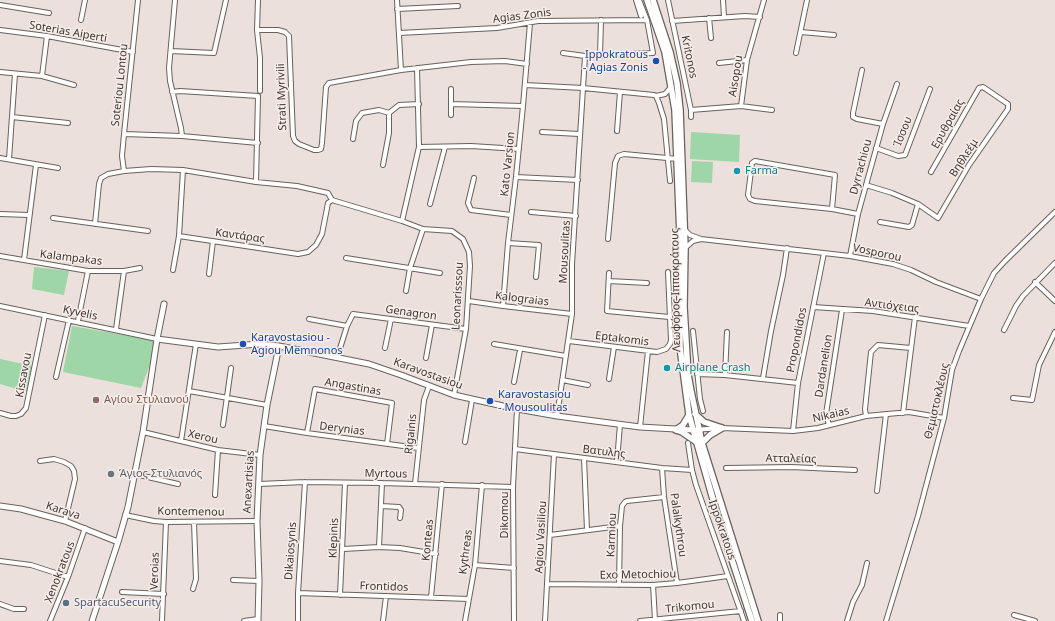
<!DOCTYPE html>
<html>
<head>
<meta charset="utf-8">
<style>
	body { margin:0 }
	canvas { display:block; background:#ebe0db }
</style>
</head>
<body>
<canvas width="1055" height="621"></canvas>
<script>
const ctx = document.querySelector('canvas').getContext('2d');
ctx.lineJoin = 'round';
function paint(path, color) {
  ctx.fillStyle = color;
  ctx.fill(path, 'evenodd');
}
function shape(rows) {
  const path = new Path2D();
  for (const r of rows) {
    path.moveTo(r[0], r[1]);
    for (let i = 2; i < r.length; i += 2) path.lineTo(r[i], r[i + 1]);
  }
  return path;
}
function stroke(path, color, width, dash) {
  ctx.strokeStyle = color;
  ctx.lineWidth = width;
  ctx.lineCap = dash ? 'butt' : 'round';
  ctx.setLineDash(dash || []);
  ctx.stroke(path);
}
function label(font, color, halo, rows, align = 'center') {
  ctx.font = font + ' "Noto Sans",sans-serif';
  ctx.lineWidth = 3;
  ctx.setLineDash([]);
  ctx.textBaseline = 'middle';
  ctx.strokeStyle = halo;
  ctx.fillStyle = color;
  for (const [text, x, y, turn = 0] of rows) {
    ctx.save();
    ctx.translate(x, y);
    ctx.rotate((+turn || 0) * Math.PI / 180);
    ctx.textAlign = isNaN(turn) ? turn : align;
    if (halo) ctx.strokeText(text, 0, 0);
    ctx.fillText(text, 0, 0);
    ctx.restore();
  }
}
const green = shape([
	[691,132,740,135,739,162,690,159],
	[692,161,713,162,712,183,691,182],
	[34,267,69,271,64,295,32,289],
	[72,326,159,341,141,388,63,372],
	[0,359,33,366,27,392,0,384]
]);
const minor = shape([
	[175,0,169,68,170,81,181,128,182,136],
	[258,0,257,30,260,58,260,91],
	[397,0,401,70],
	[636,0,641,16],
	[668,0,691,110,691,117],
	[723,0,724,17],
	[0,5,49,13],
	[397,9,458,6],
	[709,18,711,38],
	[81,20,85,0],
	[672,21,745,16,760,17],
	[0,30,47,36,133,52],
	[257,30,278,30,285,32,289,36,293,136,295,141,299,144,314,150,318,150,321,149,322,143,326,87,329,83,401,70,471,62,505,61,527,64],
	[801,32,834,35],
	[399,33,497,28,538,21,647,20],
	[171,51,214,53,226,0],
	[563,53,585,56,653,53,647,20,639,0],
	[796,53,807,0],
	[600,56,601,20],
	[719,63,747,60],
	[862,70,853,113,853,117,857,119,883,124],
	[0,72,42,76,74,85],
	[42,76,47,36],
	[525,85,583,88,654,95,656,96,659,103,664,119,670,181],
	[172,92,180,91,258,96,256,182],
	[656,96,665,94,671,87],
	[451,104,523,106],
	[741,106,772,110],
	[691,110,741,106,747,60,764,0],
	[451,115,451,89],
	[12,117,68,123],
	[617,131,620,92],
	[542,132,579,134],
	[124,134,182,136,258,143],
	[353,139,356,121,362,113,379,110,389,113],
	[419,147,471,146,519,149],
	[876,148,898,156,905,155,930,89],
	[0,158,58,168],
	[9,159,15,74],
	[383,165,389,133,389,113,399,105,419,104],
	[124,171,122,156,124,134,138,0],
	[516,177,578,180],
	[474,178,468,203,471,210,511,215],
	[866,185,892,193,918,204,938,218,969,165,1008,109,1008,104,983,87,979,88,931,172],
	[430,204,445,147],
	[832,209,835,175,755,161,752,163,748,195,750,199,755,201,832,209,858,214],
	[531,212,576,216],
	[0,214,29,215],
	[53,218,148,231],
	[402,221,419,147,417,68],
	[880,222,909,227,912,225,918,204],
	[95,224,99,184,101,178,108,174,124,171,151,169,183,170,256,182,297,186,328,193,332,200],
	[685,230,690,235,701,239,850,256,893,264,911,270,936,282,981,299],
	[179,236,298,254,308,252,316,245,322,234,328,203,332,200,402,221,423,229,452,231,463,239,469,252,470,266,466,329,454,395],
	[608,239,615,163,618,156,624,154,678,159],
	[508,243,539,245,536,277],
	[685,248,693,241,701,239],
	[0,256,88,271,124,271,140,268],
	[850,256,858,214,866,185,883,124,897,84],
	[346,258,440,273],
	[24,260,36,165],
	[173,270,179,236,183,170],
	[609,273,607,311,669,317],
	[209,274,213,241],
	[609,281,647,283],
	[1035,282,1055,301],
	[406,291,410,268,423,229],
	[469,301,503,306,572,314],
	[0,306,157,339],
	[503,306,508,243,516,177,523,106,530,23],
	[813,307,873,311,969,326],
	[309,319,347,326],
	[78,321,88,271],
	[116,329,124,271],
	[1004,330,1016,306,1023,296,1055,263],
	[693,331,700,399,703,411],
	[569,341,657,352,666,349,670,344,671,340,668,272],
	[494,344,566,356],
	[385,348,391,319],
	[337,358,347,326,353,314,466,329],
	[426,358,432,325],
	[697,374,725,375,798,383],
	[725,375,727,332],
	[56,377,69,320],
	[763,378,771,331,783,275,787,248],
	[609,379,614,347],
	[562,380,588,385],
	[514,382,520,350],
	[189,391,267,405],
	[1013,398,1032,400,1039,365,1055,332],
	[0,413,11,416,16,416,21,414,26,408,45,315],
	[903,413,915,317],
	[557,416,572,314,572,264,585,56],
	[866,416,865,409,871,352,878,345,911,348],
	[223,425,231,368],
	[829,425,826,414,842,310],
	[264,426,307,433,418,448],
	[640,427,648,351],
	[693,430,722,428,793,431,818,428,866,416,909,412,944,418],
	[793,431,798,383,824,253],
	[143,432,218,450,260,455],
	[307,433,315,389,392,403,387,444],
	[181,441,196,344],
	[465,442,472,400],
	[688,443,692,470,696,485,744,621],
	[515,449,662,468,692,470],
	[584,458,587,530],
	[40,461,54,459,64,462,71,466,74,471,75,479,65,521],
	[617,462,620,424],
	[662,468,664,497,677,583],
	[726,468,791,467,855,470],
	[135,474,178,484],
	[259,484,305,482,382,483,513,487],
	[415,484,424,400,429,386],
	[877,491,886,414],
	[215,495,218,450],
	[381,506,399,507,401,510,400,518],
	[125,515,154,521,166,522,257,521],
	[550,535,620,526],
	[379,547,382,483],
	[343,549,379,547,400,548,436,554],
	[0,561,31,565,68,577],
	[475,565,514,568],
	[233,580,259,581],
	[548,584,653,585,677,583,728,576],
	[619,585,620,526,622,506,625,502,627,501,664,497],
	[653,585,655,620],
	[193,589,196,579,194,522],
	[122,592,164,594],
	[298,593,469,599],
	[340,595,345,483],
	[431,597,442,484],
	[0,604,14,609,24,609],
	[1014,615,1035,621],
	[50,621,68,577,85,528],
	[162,621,166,522],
	[244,621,258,619],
	[298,621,298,593,305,482],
	[383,621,386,596],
	[465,621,475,565,482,485],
	[514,621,513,487,517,409],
	[545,621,554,454],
	[640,621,741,611],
	[780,621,780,615],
	[847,621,853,602,862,585,867,563],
	[886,621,918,516,944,418,952,370,959,351,981,299,994,273,1005,261,1055,212]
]);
const tertiary = shape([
	[157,339,218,347,260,344,279,346,369,364,401,375,454,395,512,408,557,416,640,427,693,430],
	[0,506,21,509,65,521,118,542],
	[92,621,118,542,128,507,143,432,157,339,164,304],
	[258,621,259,581,257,521,260,455,267,405,279,346]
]);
const secondary = shape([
	[647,0,665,52,675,110,680,236,680,347,689,415,718,517,752,621],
	[653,0,670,52,677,83,680,110,685,248,684,307,688,375,691,391,702,443,758,621],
	[695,414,704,422,722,428],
	[676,430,682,432,695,441],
	[676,430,683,425,689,415],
	[702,443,710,435,722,428]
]);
const markers = [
	[656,61,4,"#1a4fb4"],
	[737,171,4,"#0f9aa8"],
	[243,344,4,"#1a4fb4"],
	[667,368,4,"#0f9aa8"],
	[96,400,4,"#8d6e63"],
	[490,401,4,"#1a4fb4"],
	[111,474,4,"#6b7280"],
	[66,603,4,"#5c6f8a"]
];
const streetNames = [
	["Agias Zonis",522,16,-7],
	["Soterias Aiperti",68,32,10],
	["Kritonos",689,57,78],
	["Aisopou",736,76,-81],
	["Soteriou Lontou",120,85,-84],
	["Strati Myrivili",282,97,-92],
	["Ερυθραίας",948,124,-61],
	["Ίσσου",903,132,-67],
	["Βηθλεέμ",964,158,-57],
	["Kato Varsion",508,164,-84],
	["Dyrrachiou",861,167,-75],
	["Καντάρας",240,236,8],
	["Mousoulitas",565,252,-87],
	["Vosporou",877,253,12],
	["Kalampakas",71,258,7],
	["Λεωφόρος Ιπποκράτους",676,290,-91],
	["Leonarisssou",458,296,-87],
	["Kalograias",522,299,7],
	["Αντιόχειας",892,306,7],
	["Kyvelis",80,313,12],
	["Genagron",411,313,8],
	["Eptakomis",622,339,7],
	["Propondidos",797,340,-79],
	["Dardanelion",824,366,-81],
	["Karavostasiou",428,374,20],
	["Kissavou",24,375,-79],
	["Angastinas",353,387,10],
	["Θεμιστοκλέους",937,401,-77],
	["Nikaias",831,415,-13],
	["Derynias",342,429,7],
	["Rigainis",411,434,-84],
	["Xerou",203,437,13],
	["Βατυλης",604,452,7],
	["Ατταλείας",791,459,1],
	["Myrtous",386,474,1],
	["Anexartisias",249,482,-87],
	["Karava",63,511,18],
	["Kontemenou",191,512,1],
	["Dikomou",505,515,-90],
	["Palaikythrou",678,525,82],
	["Ippokratous",722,530,71],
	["Karmiou",612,535,-88],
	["Agiou Vasiliou",541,537,-87],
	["Klepinis",334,538,-88],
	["Konteas",428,540,-85],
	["Dikaiosynis",291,551,-86],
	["Kythreas",466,552,-83],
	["Veroias",155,571,-88],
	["Xenokratous",60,572,-69],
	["Exo Metochiou",638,575,-1],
	["Frontidos",384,587,2],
	["Trikomou",690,607,-6]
];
const transitNames = [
	["Ippokratous",648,55,"right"],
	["- Agias Zonis",648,68,"right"],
	["Karavostasiou -",251,338],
	["Agiou Memnonos",251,351],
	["Karavostasiou",498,395],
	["- Mousoulitas",498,408]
];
const cultureNames = [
	["Farma",745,171],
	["Airplane Crash",675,368]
];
const educationNames = [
	["Αγίου Στυλιανού",104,400]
];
const worshipNames = [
	["Άγιος Στυλιανός",119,474]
];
const serviceNames = [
	["SpartacuSecurity",74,603]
];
paint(green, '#9ed6a7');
stroke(minor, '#6a615c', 6);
stroke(tertiary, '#6a615c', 7);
stroke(secondary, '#6a615c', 8);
stroke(minor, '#fff', 4);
stroke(tertiary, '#fff', 5);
stroke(secondary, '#fff', 5.5);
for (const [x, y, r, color] of markers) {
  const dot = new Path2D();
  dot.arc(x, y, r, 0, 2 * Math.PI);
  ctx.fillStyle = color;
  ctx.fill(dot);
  stroke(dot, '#f8ede8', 1.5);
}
label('11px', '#3b3735', '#f8ede8', streetNames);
label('11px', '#164399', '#f8ede8', transitNames, 'left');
label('11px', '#0d838f', '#f8ede8', cultureNames, 'left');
label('11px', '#785e54', '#f8ede8', educationNames, 'left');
label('11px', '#5b616d', '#f8ede8', worshipNames, 'left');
label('11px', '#4e5e75', '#f8ede8', serviceNames, 'left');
</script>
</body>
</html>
